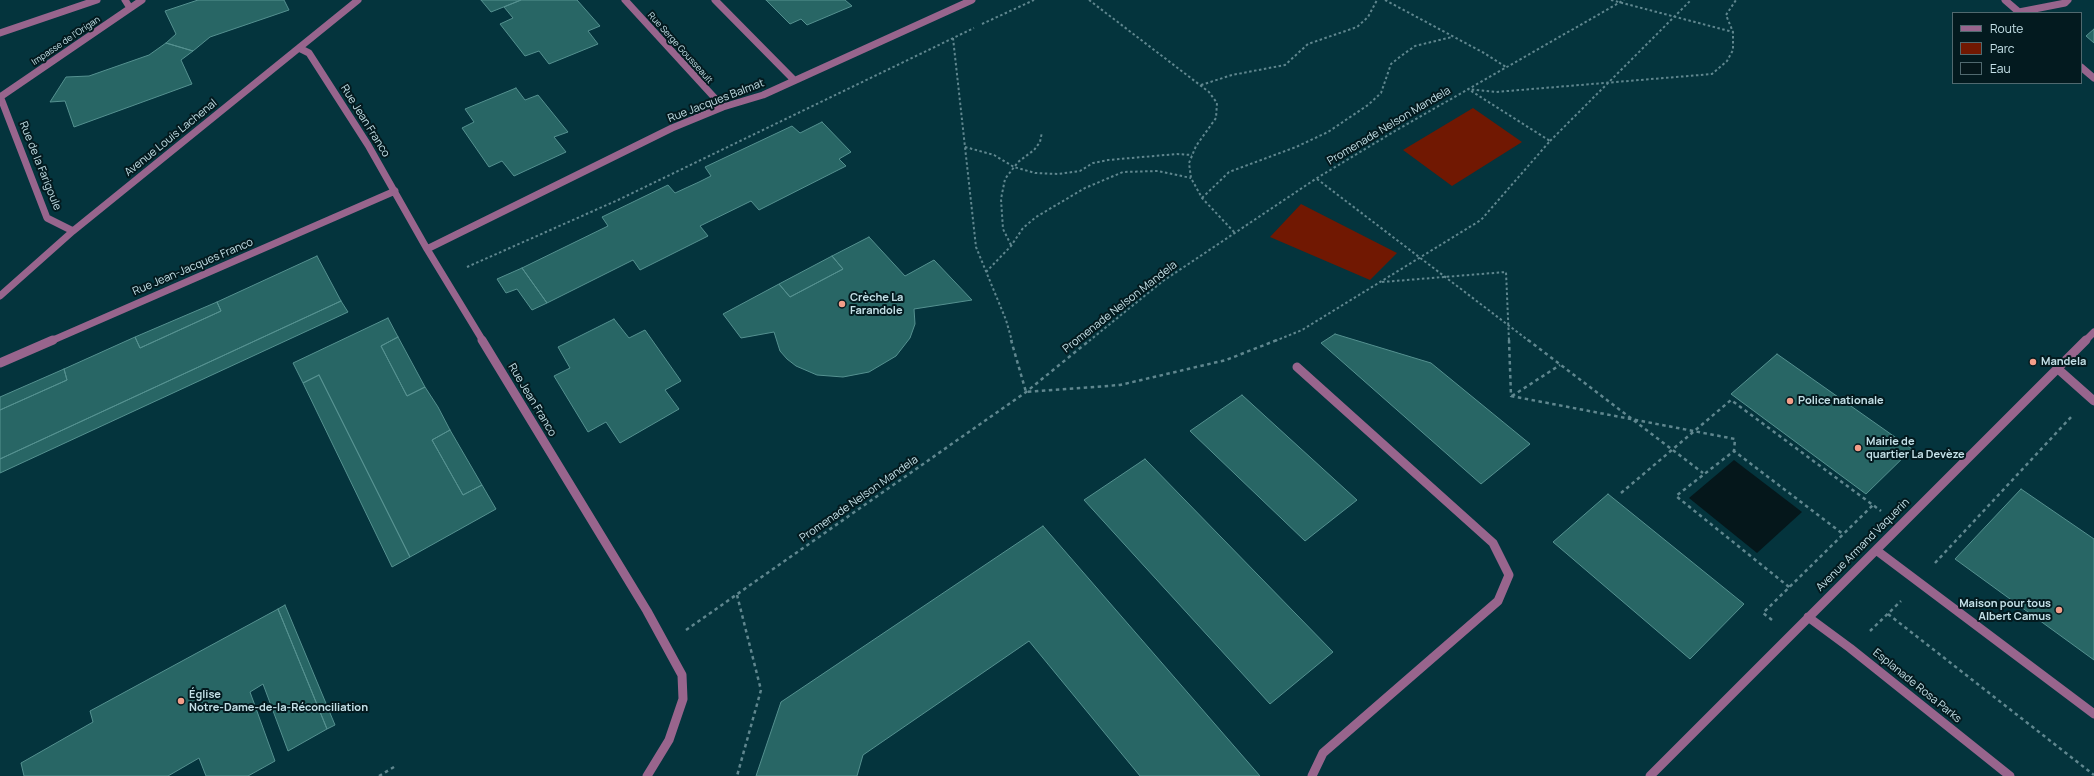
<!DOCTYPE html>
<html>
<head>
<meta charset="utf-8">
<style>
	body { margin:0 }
	#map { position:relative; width:2094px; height:776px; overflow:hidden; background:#04343d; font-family:Manrope,sans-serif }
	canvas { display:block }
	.legend { position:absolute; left:1952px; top:12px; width:130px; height:72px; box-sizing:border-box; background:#031a1f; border:1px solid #50696f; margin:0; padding:5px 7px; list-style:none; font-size:12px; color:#c4e0e7 }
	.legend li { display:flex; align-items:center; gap:8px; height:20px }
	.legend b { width:20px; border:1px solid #50696f }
</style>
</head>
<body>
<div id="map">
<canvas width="2094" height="776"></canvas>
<ul class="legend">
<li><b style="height:5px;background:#98658d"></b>Route</li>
<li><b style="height:11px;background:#711802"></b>Parc</li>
<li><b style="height:11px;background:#05171b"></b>Eau</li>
</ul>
</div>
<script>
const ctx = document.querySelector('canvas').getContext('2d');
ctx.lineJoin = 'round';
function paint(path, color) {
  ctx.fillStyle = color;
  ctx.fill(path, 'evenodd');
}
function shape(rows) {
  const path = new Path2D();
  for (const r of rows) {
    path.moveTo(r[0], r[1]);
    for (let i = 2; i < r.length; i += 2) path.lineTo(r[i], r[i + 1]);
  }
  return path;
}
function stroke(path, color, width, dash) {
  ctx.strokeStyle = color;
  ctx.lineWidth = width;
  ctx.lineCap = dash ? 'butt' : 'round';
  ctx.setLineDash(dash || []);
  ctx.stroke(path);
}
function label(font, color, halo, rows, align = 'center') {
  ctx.font = font + ' Manrope,sans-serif';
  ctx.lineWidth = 4;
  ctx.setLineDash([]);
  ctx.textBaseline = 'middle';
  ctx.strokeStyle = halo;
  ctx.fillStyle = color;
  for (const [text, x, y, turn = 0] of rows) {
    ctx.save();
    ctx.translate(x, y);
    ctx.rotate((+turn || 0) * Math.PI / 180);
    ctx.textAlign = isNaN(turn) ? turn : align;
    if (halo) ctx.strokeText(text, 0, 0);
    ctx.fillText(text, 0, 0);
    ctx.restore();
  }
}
const green = shape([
	[1473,108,1522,142,1452,186,1403,150],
	[1301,204,1397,253,1370,280,1270,237]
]);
const water = shape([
	[1734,460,1802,512,1757,553,1689,498]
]);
const building = shape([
	[198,0,284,0,289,10,210,37,193,51,166,43,176,34,165,11,198,0],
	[481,0,521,0,491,12,481,0],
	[521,0,577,0,600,26,588,31,598,44,549,64,539,51,525,56,500,24,513,18,504,7,521,0],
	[766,0,845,0,852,6,807,25,801,19,790,24,766,0],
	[2094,29,2094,43,2086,36,2094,29],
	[166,43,193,51,181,60,192,84,74,127,65,101,50,102,66,77,89,76,149,55,166,43],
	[516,88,525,100,538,95,568,132,554,137,566,152,514,176,502,161,489,167,462,128,474,122,465,109,516,88],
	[822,122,851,152,839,159,846,166,759,210,751,201,700,226,708,236,640,270,633,260,547,303,522,268,608,226,602,217,668,185,675,193,699,182,711,176,705,167,792,126,800,133,822,122],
	[869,237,905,276,934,260,972,300,914,309,915,324,910,338,896,356,869,372,843,377,817,375,796,366,787,359,780,351,774,332,741,338,723,314,779,284,790,297,843,269,832,256,869,237],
	[317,256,341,301,0,459,0,410,67,380,64,369,135,337,140,348,221,311,217,302,317,256],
	[832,256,843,269,790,297,779,284,832,256],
	[522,268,547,303,532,310,517,289,506,293,497,279,522,268],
	[341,301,348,312,0,473,0,459,341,301],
	[217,302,221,311,140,348,135,337,217,302],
	[388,318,398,337,381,346,407,396,425,387,438,407,450,430,432,440,463,495,482,485,496,509,410,557,319,375,303,383,293,363,388,318],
	[614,319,629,338,645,330,681,381,665,390,679,409,620,443,606,422,588,432,554,376,570,368,558,347,614,319],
	[1335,334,1431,363,1530,444,1481,484,1321,343,1335,334],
	[398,337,425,387,407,396,381,346,398,337],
	[1777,354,1912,449,1866,494,1731,394,1777,354],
	[64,369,67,380,0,410,0,397,64,369],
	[319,375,410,557,392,567,303,383,319,375],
	[1242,395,1357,500,1305,541,1190,431,1242,395],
	[450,430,482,485,463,495,432,440,450,430],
	[1145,459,1333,652,1270,704,1084,500,1145,459],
	[2021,489,2094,539,2094,660,1955,559,2021,489],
	[1608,494,1744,604,1690,659,1553,542,1608,494],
	[1043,526,1260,776,1140,776,1029,641,863,755,857,776,756,776,781,702,1043,526],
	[285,605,335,725,327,729,278,609,285,605],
	[278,609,327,729,288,751,263,684,250,692,275,761,248,776,206,776,199,758,168,776,24,776,21,763,93,722,90,711,278,609]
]);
const pathFar1 = shape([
	[1089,0,1209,92,1217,103,1216,118,1196,146,1189,163,1191,178,1202,198,1235,233],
	[1385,0,1484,53,1506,67],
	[1611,0,1733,32],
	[982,24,1034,0],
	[953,38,976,247,1006,320,1012,341],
	[1201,85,1232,75,1285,65,1308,44,1357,27,1368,17,1377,0],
	[1550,141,1691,0],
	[965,147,994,155,1014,167,1035,173,1058,174,1080,171,1093,163,1108,160,1177,154,1192,155],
	[1317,179,1529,341],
	[1202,198,1229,172,1296,147,1328,132,1368,105,1381,93,1391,64,1401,56,1415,46,1452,37],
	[1011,245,1003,229,1001,199,1005,179,1018,162,1034,150,1040,142,1042,132],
	[467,267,618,200,974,28],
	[986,272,1011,246,1023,228,1036,217,1085,188,1123,172,1158,171,1191,178],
	[1382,282,1506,272,1509,341],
	[1089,341,1163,281,1317,178,1395,131,1624,0],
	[1275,341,1302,330,1481,220,1550,141,1468,89,1496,92,1712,74,1727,61,1733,50,1733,32,1726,15,1736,0]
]);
const path = shape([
	[1011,340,1026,392,1120,385,1226,360,1277,340],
	[1509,340,1511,396,1735,439,1734,451],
	[1528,340,1703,473],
	[1512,396,1560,365],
	[1621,493,1731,400,1881,511],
	[1935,563,2072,416],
	[1789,587,1676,496,1734,451,1843,534],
	[737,595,761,690,737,776],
	[1888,614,2094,775],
	[1772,620,1763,613,1873,505],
	[686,630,1026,392,1090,340],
	[1870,631,1901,601],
	[379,776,394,767]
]);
const service = shape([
	[1297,367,1493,543,1509,575,1498,601,1323,753,1312,776]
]);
const minorFar1 = shape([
	[125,0,130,8],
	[625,0,723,107],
	[715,0,794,80],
	[2005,0,2020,13],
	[2019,12,2065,3,2068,0],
	[0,33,97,0],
	[299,48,309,53,368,145,427,249,483,341],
	[2081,67,2094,78],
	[0,96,47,218,73,231],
	[0,97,142,0],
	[427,249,672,128,723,107,763,95,972,0],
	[0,296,73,231,358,0],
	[51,341,395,191],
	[2085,341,2094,332]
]);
const minor = shape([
	[482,340,647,611,682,675,683,699,669,740,647,776],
	[0,363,53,340],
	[2058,369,2094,401],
	[1876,550,2094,714],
	[1808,617,1850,648,2010,776],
	[1650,776,2086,340]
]);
const markers = [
	[842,304,4,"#f49e89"],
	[2033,362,4,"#f49e89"],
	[1790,401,4,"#f49e89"],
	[1858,448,4,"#f49e89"],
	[2059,610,4,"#f49e89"],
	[181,701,4,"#f49e89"]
];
const farStreetnames = [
	["Impasse de l'Origan",66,41,-34],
	["Rue Serge Gousseault",680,48,48]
];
const streetNames = [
	["Rue Jacques Balmat",716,101,-21],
	["Rue Jean Franco",365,121,58],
	["Promenade Nelson Mandela",1389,126,-31],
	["Avenue Louis Lachenal",171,138,-39],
	["Rue de la Farigoule",40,166,68],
	["Rue Jean-Jacques Franco",193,267,-23],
	["Promenade Nelson Mandela",1120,307,-38],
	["Rue Jean Franco",532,400,59],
	["Promenade Nelson Mandela",859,499,-35],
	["Avenue Armand Vaquerin",1863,545,-45],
	["Esplanade Rosa Parks",1917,686,39]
];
const poiNames = [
	["Crèche La",850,298],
	["Farandole",850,311],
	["Mandela",2041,362],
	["Police nationale",1798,401],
	["Mairie de",1866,442],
	["quartier La Devèze",1866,455],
	["Maison pour tous",2051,604,"right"],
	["Albert Camus",2051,617,"right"],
	["Église",189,695],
	["Notre-Dame-de-la-Réconciliation",189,708]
];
paint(green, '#711802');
paint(water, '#05171b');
paint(building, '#286665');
stroke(building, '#559190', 1);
stroke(pathFar1, '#60878f', 2, [2.5, 2.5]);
stroke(path, '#60878f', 2.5, [3.5, 3.5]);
stroke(service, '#98658d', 9);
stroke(minorFar1, '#98658d', 7);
stroke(minor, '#98658d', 9);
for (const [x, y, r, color] of markers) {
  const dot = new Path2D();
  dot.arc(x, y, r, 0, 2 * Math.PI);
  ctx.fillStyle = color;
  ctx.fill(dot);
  stroke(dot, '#031a1f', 1.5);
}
label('9px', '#c4e0e7', '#031a1f', farStreetnames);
label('11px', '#c4e0e7', '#031a1f', streetNames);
label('bold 11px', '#c4e0e7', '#031a1f', poiNames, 'left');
</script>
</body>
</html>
